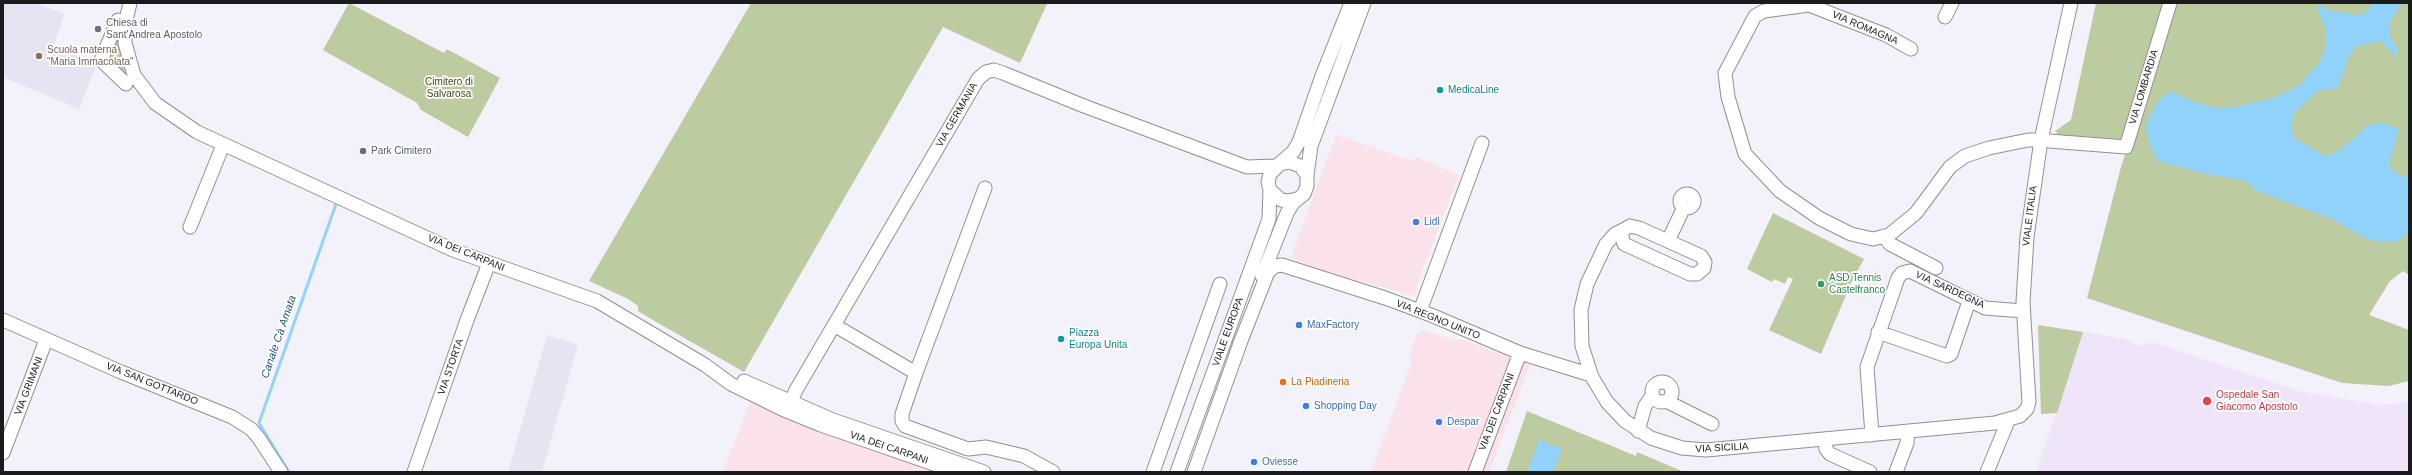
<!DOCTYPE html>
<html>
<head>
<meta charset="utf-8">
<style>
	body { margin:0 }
	#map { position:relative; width:2412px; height:475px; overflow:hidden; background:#f3f1f9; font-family:Helvetica,sans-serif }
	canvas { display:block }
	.frame { position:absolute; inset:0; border:4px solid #1b1a1d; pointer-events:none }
</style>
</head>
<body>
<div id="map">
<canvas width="2412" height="475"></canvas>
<div class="frame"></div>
</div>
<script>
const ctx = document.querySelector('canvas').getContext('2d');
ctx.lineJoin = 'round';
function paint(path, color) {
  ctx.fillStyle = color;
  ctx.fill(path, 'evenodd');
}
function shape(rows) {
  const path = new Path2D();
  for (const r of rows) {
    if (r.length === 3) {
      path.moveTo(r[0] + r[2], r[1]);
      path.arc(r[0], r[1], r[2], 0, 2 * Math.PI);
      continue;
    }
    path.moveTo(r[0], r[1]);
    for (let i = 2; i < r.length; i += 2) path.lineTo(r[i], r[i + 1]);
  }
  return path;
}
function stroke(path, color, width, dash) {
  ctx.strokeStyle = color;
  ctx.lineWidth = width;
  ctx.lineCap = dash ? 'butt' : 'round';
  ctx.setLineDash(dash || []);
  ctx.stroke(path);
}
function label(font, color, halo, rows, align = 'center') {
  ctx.font = font + ' Helvetica,sans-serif';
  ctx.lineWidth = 3.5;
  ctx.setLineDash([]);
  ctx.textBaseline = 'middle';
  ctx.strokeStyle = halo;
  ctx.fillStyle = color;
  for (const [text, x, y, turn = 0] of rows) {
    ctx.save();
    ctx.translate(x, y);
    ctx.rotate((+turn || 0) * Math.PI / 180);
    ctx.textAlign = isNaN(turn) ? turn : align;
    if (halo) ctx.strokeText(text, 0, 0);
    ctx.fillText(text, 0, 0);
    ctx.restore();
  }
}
const commercial = shape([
	[1336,135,1413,161,1416,157,1459,175,1416,286,1417,293,1414,296,1317,269,1291,257],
	[1422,330,1456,341,1461,339,1530,365,1489,472,1371,472,1413,359,1409,356,1417,334],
	[751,400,944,472,723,472]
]);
const built = shape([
	[3,3,37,3,64,14,54,46,86,60,92,58,98,61,79,109,3,77],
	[547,335,578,345,542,472,508,472]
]);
const medical = shape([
	[2083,332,2126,339,2139,346,2152,342,2302,392,2381,405,2409,402,2409,472,2036,472]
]);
const green = shape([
	[349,3,444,53,447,49,500,78,468,137,421,110,417,103,323,50],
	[751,3,1047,4,1020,63,943,27,744,372,651,319,638,311,638,306,628,299,589,281],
	[2096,3,2168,3,2129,125,2120,140,2114,145,2062,139,2055,131,2071,120],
	[2174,3,2409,3,2409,275,2403,271,2390,281,2369,315,2409,330,2409,381,2389,386,2342,383,2087,298,2121,167],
	[112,39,119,42,126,76,103,58],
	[1773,213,1864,259,1852,281,1821,354,1769,330,1793,279,1788,277,1785,284,1774,279,1772,282,1747,269],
	[2038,325,2083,332,2057,413,2041,414],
	[1527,411,1636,456,1637,452,1684,472,1506,472]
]);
const water = shape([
	[2373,3,2405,3,2400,5,2389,24,2389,34,2398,50,2397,56,2393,54,2381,41,2356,46,2349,56,2338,88,2317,91,2295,112,2292,122,2293,137,2325,156,2340,150,2368,125,2383,123,2399,129,2389,163,2390,168,2398,174,2409,178,2409,230,2401,239,2394,242,2378,242,2363,237,2332,219,2257,191,2246,181,2202,173,2158,161,2150,145,2146,129,2148,119,2159,100,2166,94,2172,92,2197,103,2213,107,2229,108,2273,98,2298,86,2320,61,2326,46,2326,31,2317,7,2320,5,2328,10,2357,15,2365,13],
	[1539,440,1562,449,1553,472,1527,472]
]);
const stream = shape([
	[289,472,259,423,336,204]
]);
const minor = shape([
	[130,3,125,25,125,43,134,75,155,103,197,132,453,250,597,301,705,365,731,384,784,410,821,425,957,472],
	[1945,17,1952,3],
	[118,20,101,60,126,84],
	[1911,49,1886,35,1809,5,1764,11,1755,16,1725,73,1728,97,1745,154,1780,191,1819,218,1851,234,1873,239,1889,235,1916,213,1950,167,1965,156,1989,148,2028,140,2041,140],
	[2049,141,2126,147,2170,3],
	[1279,164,1293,152,1299,142,1322,76,1351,3],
	[1307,175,1311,146,1364,3],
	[1687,201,7],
	[1630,226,1639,228,1701,256,1705,262,1704,268,1697,274,1690,274,1624,244,1621,234,1625,229,1630,226],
	[190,227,223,145],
	[1625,229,1615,234,1606,244,1587,284,1581,310,1582,346,1592,377,1607,402,1625,421,1651,438,1682,448,1706,450,1995,423,2020,416,2027,409,2029,402,2023,302,2027,237,2041,140,2071,3],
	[1884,236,1890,244,1936,268],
	[1668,241,1684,207],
	[1262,276,1287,213,1293,203,1304,194,1307,186,1307,175,1300,166,1290,162,1280,164,1270,174,1268,182,1270,190,1281,200,1288,201,1297,199],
	[1420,311,1482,143],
	[3,320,121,372,232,417,251,429,258,437,281,472],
	[834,325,916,373,985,188],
	[1878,332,1947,356,1951,354,1967,307,1971,301],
	[1239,346,1268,272,1275,266,1282,265,1385,298,1431,315,1520,353,1591,375],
	[916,373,902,414,902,421,905,426,968,449,986,447,1024,456,1053,472],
	[744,381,833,420,984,472],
	[1662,392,10],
	[1666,401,1712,424],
	[791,413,788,408,796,390,978,79,986,72,994,70,1003,73,1084,106,1247,167,1276,166],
	[1638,431,1645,406,1652,396],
	[1872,435,1867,367,1898,278,1902,273,1910,271,1985,308,2023,311],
	[1825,439,1826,449,1830,454,1870,472],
	[3,453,46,340],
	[414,472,467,320,489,263],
	[1153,472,1220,284],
	[1177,472,1269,219,1270,190],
	[1194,472,1242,338],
	[1475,472,1520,353],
	[1896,472,1907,443,1908,431],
	[1987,472,2008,421]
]);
const markers = [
	[98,29,4,"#6b7280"],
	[39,56,4,"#8d6e63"],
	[1440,90,4,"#0f9aa8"],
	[363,151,4,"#5c6f8a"],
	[1416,222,4,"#3f7fe0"],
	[1821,284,4,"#2e9e5b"],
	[1299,325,4,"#3f7fe0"],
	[1061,339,4,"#0f9aa8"],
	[1283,382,4,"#e8710a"],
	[2207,401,5,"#e0444e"],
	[1306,406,4,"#3f7fe0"],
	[1439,422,4,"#3f7fe0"],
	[1254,462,4,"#3f7fe0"]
];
const worshipNames = [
	["Chiesa di",106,23],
	["Sant'Andrea Apostolo",106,35]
];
const streetNames = [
	["VIA ROMAGNA",1865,28,23],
	["VIA LOMBARDIA",2144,87,-73],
	["VIA GERMANIA",957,115,-60],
	["VIALE ITALIA",2030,216,-83],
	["VIA DEI CARPANI",466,253,22],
	["VIA SARDEGNA",1950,290,25],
	["VIA REGNO UNITO",1438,320,22],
	["VIALE EUROPA",1228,332,-70],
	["VIA STORTA",451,367,-71],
	["VIA SAN GOTTARDO",152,384,22],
	["VIA GRIMANI",29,386,-69],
	["VIA DEI CARPANI",1497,412,-69],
	["VIA DEI CARPANI",889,448,19],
	["VIA SICILIA",1722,448,-3]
];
const educationNames = [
	["Scuola materna",47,50],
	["\"Maria Immacolata\"",47,62]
];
const parkNames = [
	["Cimitero di",449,82],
	["Salvarosa",449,94]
];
const cultureNames = [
	["MedicaLine",1448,90],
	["Piazza",1069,333],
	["Europa Unita",1069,345]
];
const serviceNames = [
	["Park Cimitero",371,151]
];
const shopNames = [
	["Lidl",1424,222],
	["MaxFactory",1307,325],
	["Shopping Day",1314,406],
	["Despar",1447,422],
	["Oviesse",1262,462]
];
const leisureNames = [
	["ASD Tennis",1829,278],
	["Castelfranco",1829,290]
];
const foodNames = [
	["La Piadineria",1291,382]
];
const healthNames = [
	["Ospedale San",2216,395],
	["Giacomo Apostolo",2216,407]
];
const waterNames = [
	["Canale Cà Amata",279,337,-71]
];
paint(commercial, '#fae1ea');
paint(built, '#e7e3f2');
paint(medical, '#efe4f8');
paint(green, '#bccba0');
paint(water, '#91d3fa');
stroke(stream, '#91d3fa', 3);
stroke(minor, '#918f96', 15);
stroke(minor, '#fff', 13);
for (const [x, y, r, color] of markers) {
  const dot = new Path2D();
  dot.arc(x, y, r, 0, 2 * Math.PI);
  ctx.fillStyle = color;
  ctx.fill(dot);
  stroke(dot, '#fff', 1.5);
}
label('10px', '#5b616d', '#fff', worshipNames, 'left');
label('10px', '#1b1a1d', '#fff', streetNames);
label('10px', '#785e54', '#fff', educationNames, 'left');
label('10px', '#394518', '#fff', parkNames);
label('10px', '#0d838f', '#fff', cultureNames, 'left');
label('10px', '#4e5e75', '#fff', serviceNames, 'left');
label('10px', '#366cbe', '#fff', shopNames, 'left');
label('10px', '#27864d', '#fff', leisureNames, 'left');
label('10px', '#c56008', '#fff', foodNames, 'left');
label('10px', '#be3a42', '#fff', healthNames, 'left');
label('italic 11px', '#20526d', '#fff', waterNames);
</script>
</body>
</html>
